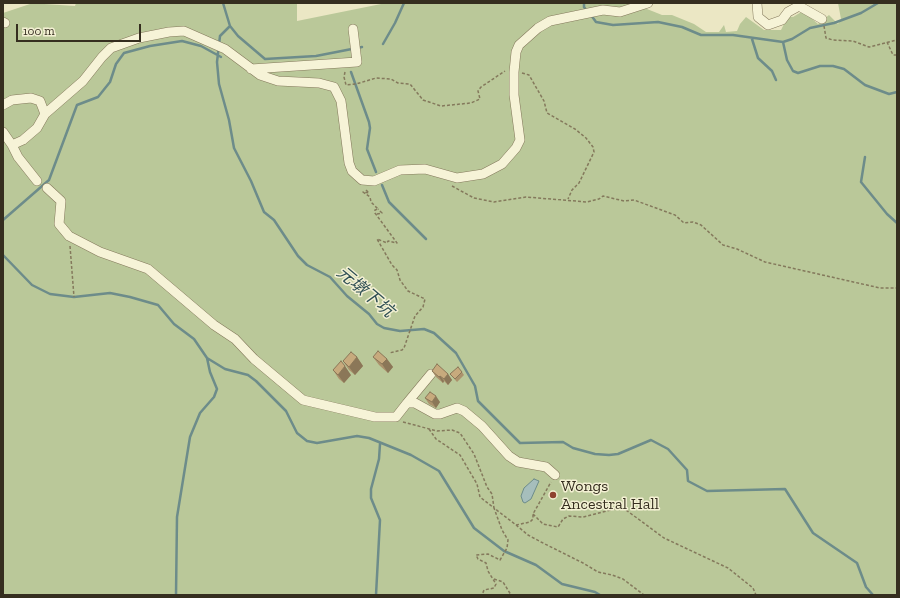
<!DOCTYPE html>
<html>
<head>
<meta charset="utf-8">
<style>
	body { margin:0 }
	#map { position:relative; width:900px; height:598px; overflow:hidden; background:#ebe7c4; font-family:"Zilla Slab",serif }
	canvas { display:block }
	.frame { position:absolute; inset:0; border:4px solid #352e1f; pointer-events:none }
	.scale { position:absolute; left:16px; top:24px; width:125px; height:18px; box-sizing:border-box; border:2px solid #352e1f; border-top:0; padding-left:5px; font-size:12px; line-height:14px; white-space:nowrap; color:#352e1f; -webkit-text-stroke:3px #f3f0d3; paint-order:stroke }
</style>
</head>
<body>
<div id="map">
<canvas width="900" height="598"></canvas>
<div class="frame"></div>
<div class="scale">100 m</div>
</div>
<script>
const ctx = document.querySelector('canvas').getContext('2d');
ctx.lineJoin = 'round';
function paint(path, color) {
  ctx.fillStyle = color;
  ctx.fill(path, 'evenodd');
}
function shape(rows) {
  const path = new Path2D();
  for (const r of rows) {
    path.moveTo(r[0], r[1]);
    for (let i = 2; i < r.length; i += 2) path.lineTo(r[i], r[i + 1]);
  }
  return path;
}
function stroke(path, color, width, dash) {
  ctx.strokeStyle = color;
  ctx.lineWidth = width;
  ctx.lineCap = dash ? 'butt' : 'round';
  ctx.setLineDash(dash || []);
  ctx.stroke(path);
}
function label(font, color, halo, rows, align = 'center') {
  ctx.font = font + ' "Zilla Slab","Noto Sans TC",serif';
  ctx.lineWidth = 3;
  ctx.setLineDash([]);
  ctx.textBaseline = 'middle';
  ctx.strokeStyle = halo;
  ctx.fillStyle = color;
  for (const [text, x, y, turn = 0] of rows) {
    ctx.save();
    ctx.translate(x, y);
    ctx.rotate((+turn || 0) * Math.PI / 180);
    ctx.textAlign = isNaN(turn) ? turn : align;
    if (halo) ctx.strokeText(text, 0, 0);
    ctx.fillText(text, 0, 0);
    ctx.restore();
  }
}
const green = shape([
	[29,3,75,6,76,3,297,3,297,21,386,3,632,3,662,15,672,15,694,24,706,32,719,32,724,25,726,32,737,31,740,24,746,17,764,30,781,30,788,16,793,17,803,11,818,24,829,15,838,24,841,19,838,3,897,3,897,595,3,595,3,13,30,4]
]);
const water = shape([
	[534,479,539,481,531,499,525,503,523,502,521,496,524,488,534,479]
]);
const stream = shape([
	[223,3,230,26,238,36,265,59,316,56,362,47],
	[584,3,584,7,587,11],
	[591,15,596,22,613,25,658,22,682,27,701,35,733,35,783,42,792,39,810,28,834,23,861,13,878,3],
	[230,26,220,36,217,62,219,84,229,120,234,148,251,181,264,212,274,220,298,256,307,265,330,277,347,296,369,314,377,324,384,328,400,331,424,329,434,333,456,353,475,386,478,401,520,443,563,442,573,448,595,454,609,455,618,454,651,440,668,449,687,470,688,481,707,491,785,489,813,533,857,563,866,587,873,595],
	[752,39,758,58,772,71,776,80],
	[783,42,787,60,793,71,798,73,820,66,833,66,844,69,865,85,889,94,897,92],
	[383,44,395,23,404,3],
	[351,72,369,122,370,128,367,149,376,172],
	[865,157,861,182,887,214,897,223],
	[382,185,389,202,426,239],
	[3,220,49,180,77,105,98,97,110,82,116,64,124,53,150,46,182,41,201,46,221,57],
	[3,255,32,285,50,294,74,297,110,293,130,297,158,305,174,324,194,339,207,358,225,369,248,375,256,381,286,411,297,433,307,441,317,443,357,436,369,438,411,455,439,471,474,528,504,551,536,565,562,584,595,592,600,595],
	[176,595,177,517,190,437,200,413,214,397,217,389,210,372,207,358],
	[376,595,380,520,371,498,371,489,379,459,380,444]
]);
const path = shape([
	[824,26,826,38,833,40,853,41,869,47,897,40],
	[887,42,893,55,897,55],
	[345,72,344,77,346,85,356,84,376,78,391,79,398,83,410,84,423,100,441,106,471,103,480,99,478,91,481,87,505,71],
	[522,73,529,75,544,101,547,113,575,129,586,138,593,147,594,152,579,183,572,190,568,199],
	[452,186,474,198,494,202,526,197,587,202,599,199,603,196,624,201,634,200,675,215,684,223,693,222,701,225,723,245,737,249,765,262,880,288,897,288],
	[366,190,369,193,363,192,370,197,371,202,378,209,375,210,375,213,397,243,388,241,387,243,377,239,392,265,397,270,400,280,408,291,425,299,423,307,415,316,404,348,402,350,389,353],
	[377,214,382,213,378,209],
	[70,246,74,297],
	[403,422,437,431,452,430,460,433,474,454,487,487,492,494,494,508,516,525,530,522,533,519,533,514,551,482],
	[429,429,436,439,460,455,477,484,480,497,494,508,502,530,508,540,507,548,500,560,488,554,476,555,478,559,486,563,488,571,496,584,494,588,484,590,482,595],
	[533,514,543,524,558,527,563,519,569,516,583,517,622,507,664,538,728,568,753,588,756,595],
	[516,525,528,535,541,542,583,563,598,572,612,575,623,579,644,595],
	[494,579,503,582,511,595]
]);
const minor = shape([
	[757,3,758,17,768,25,782,20,788,12,799,6,822,19],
	[3,22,5,23],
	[251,69,357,62,353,29],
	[3,105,12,100,31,98,40,101,45,114],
	[3,132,12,145,23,140,37,128,45,114,83,81,102,57,111,48,139,38,169,32,184,31,225,49,260,75,278,81,319,83,334,87,341,101,349,163,352,171,362,180,374,181,400,170,425,169,457,178,483,174,502,164,516,148,520,140,514,95,514,72,516,52,519,45,538,28,550,21,603,10,620,12,648,3],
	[12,145,18,157,37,181],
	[47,188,61,201,59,224,69,236,100,252,148,269,214,325,235,339,254,359,303,400,375,417,396,417,407,403,415,403,435,414,440,414,457,408,464,411,482,426,509,456,518,462,546,467,555,475],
	[407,403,431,374]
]);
const wall = shape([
	[357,357,363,366,355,375,349,370,343,361],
	[373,357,387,359,393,367,388,373,379,365],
	[333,370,351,375,344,383,339,379],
	[432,371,448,374,452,380,448,385,444,381,443,383,436,377],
	[462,372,464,375,457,382,450,374],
	[425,398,440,402,436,408,429,404]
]);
const shadedWall = shape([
	[357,357,363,366,355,375,349,367],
	[387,359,393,367,388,373,382,364],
	[345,366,351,375,344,383,338,375],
	[448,374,452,380,448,385,444,379],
	[440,376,444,381,443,383,439,377],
	[436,396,440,402,436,408,432,402]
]);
const building = shape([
	[378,351,387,359,382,364,373,357,378,351],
	[351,352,357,357,349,367,343,361,351,352],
	[341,361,345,366,338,375,333,370,341,361],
	[437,364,448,374,444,379,440,376,439,377,432,371,437,364],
	[458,367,462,372,455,379,450,374,458,367],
	[430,392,436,396,432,402,425,398,430,392]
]);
const markers = [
	[553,495,4,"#8f4230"]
];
const poiNames = [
	["Wongs",561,486],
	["Ancestral Hall",561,504]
];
const waterNames = [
	["元墩下坑",365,292,40]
];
paint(green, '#bac899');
paint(water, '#a6bebc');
stroke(water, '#6d8c8a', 1);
stroke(stream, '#6d8c8a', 2.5);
stroke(minor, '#84795c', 10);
stroke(path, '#84795c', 1.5, [3, 2]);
stroke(minor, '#f6f3d7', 9);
paint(wall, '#ab926c');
paint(shadedWall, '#8b7758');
paint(building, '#c7aa7d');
stroke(building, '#8b7758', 1);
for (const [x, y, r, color] of markers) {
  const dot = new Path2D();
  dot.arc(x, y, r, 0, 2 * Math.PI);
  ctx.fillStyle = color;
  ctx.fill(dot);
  stroke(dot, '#f3f0d3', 1.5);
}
label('16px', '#352e1f', '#f3f0d3', poiNames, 'left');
label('italic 17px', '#2f4f54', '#f3f0d3', waterNames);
</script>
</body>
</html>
